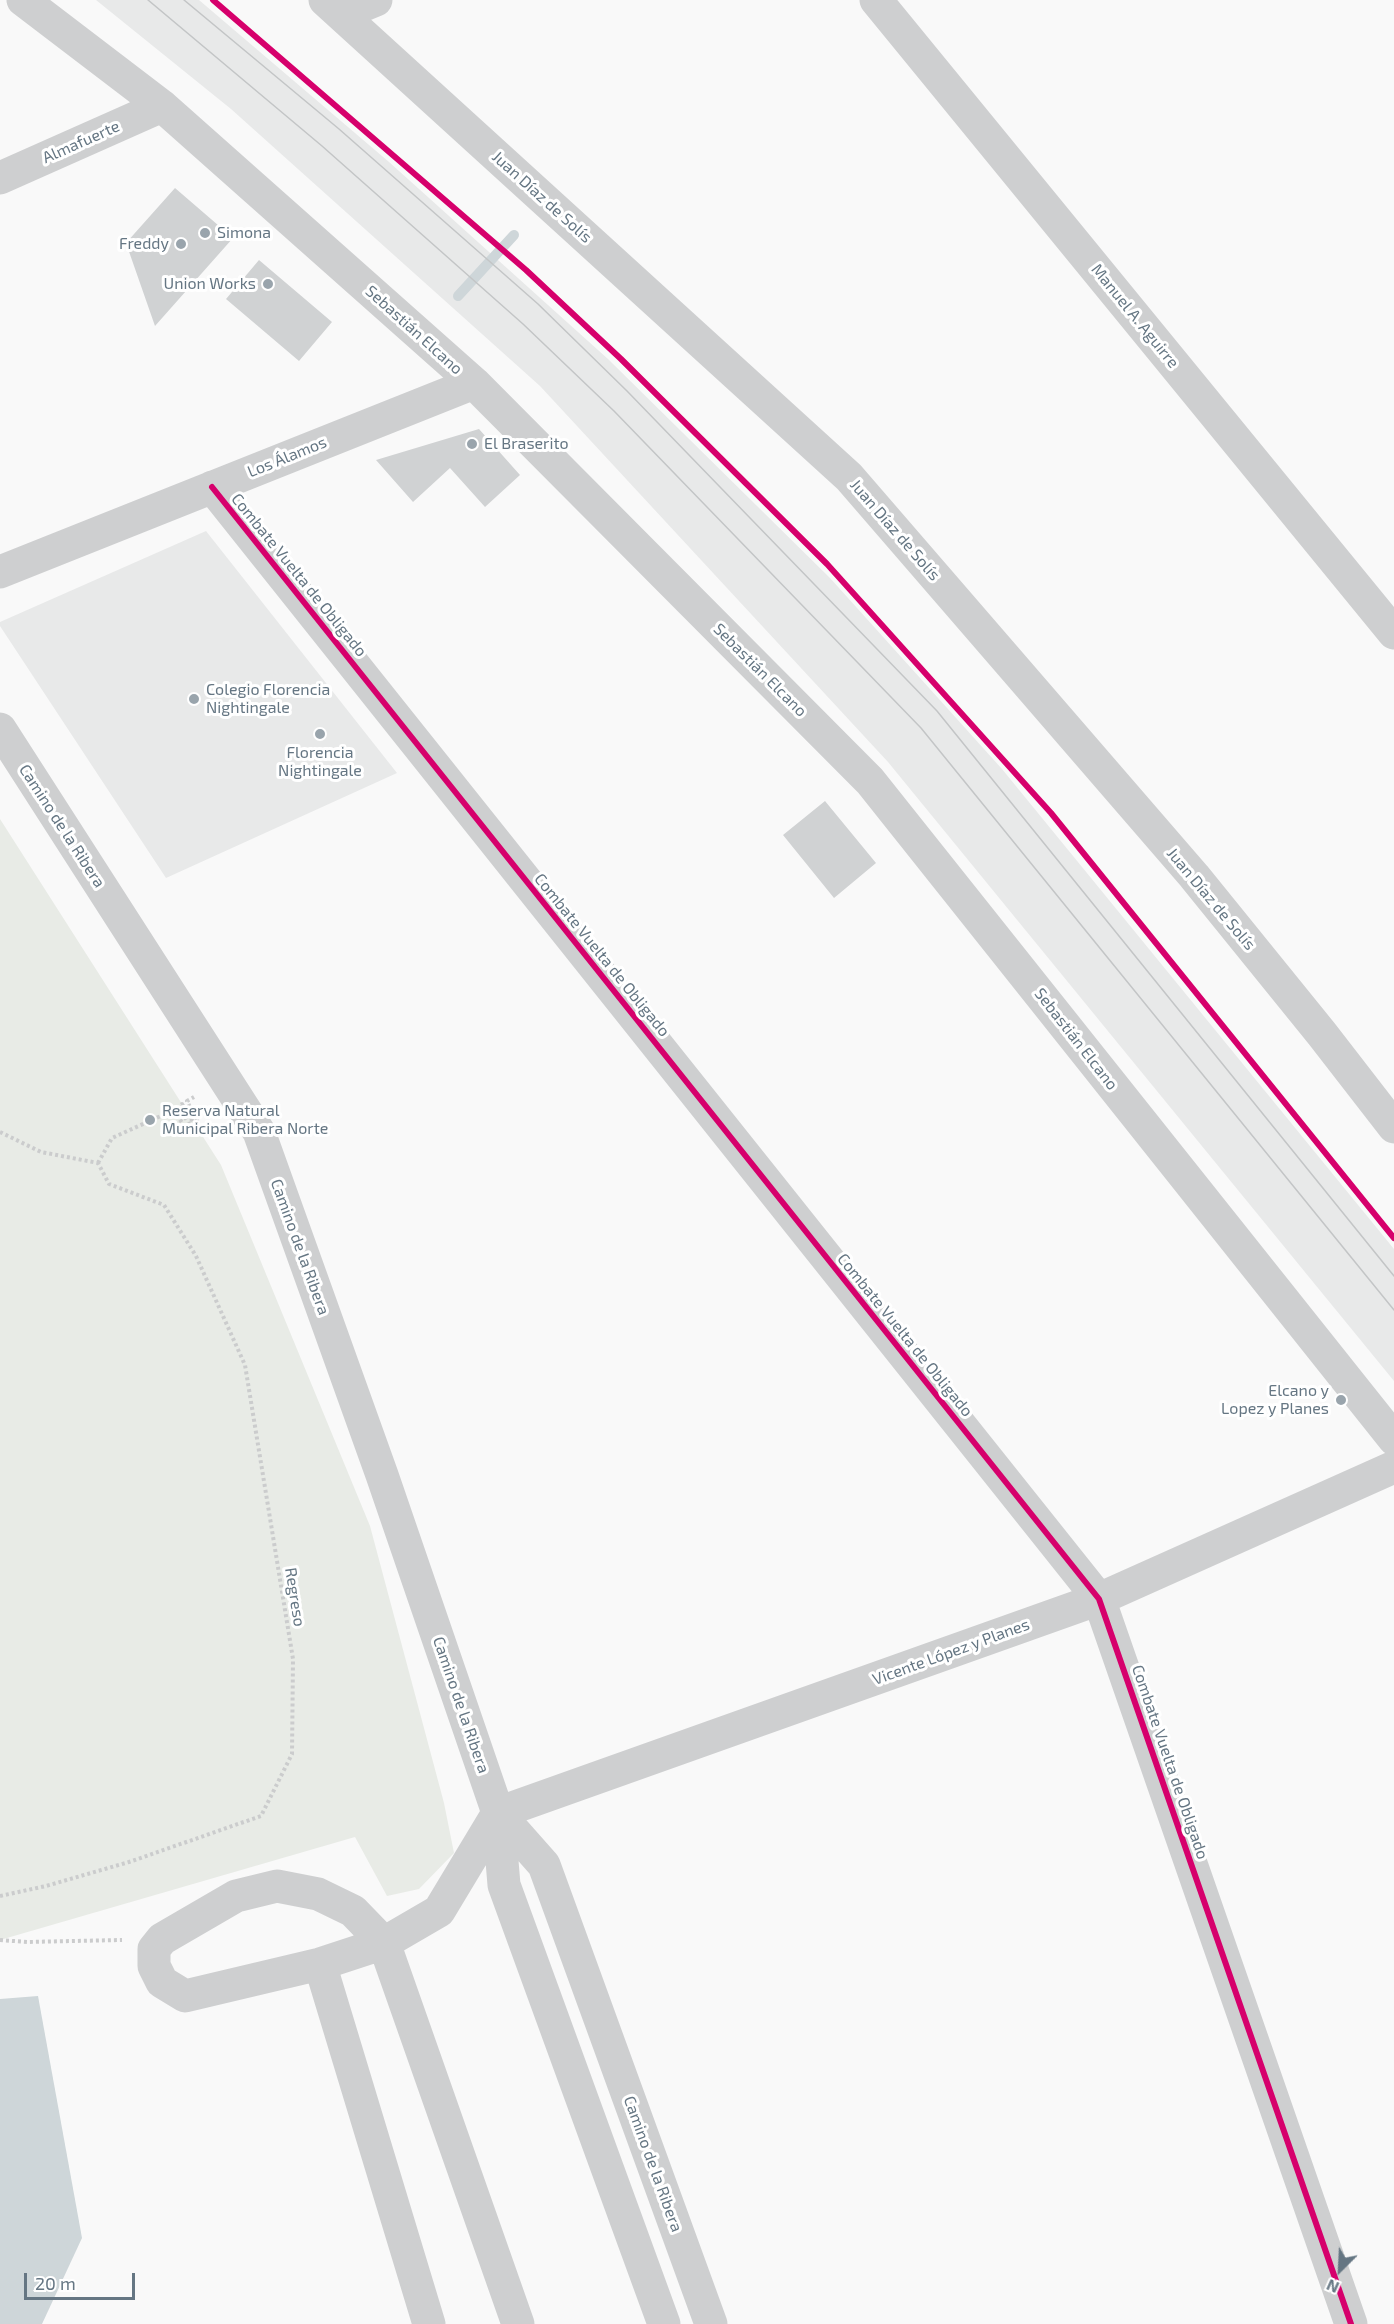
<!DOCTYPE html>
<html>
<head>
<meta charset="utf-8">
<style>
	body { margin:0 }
	#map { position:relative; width:1394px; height:2324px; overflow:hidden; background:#f9f9f9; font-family:"Exo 2",sans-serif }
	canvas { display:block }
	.north { position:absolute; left:1310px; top:2240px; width:60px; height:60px; -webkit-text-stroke:4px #fff; paint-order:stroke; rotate:204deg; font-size:16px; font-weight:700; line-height:24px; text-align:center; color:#657683 }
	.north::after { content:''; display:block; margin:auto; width:21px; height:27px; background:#657683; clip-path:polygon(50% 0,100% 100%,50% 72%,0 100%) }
	.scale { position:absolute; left:24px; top:2273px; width:111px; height:27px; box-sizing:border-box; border:3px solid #657683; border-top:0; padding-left:8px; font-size:18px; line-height:21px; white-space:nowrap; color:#657683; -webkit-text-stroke:4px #fff; paint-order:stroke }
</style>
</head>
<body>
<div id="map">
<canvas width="1394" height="2324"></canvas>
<div class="north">N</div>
<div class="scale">20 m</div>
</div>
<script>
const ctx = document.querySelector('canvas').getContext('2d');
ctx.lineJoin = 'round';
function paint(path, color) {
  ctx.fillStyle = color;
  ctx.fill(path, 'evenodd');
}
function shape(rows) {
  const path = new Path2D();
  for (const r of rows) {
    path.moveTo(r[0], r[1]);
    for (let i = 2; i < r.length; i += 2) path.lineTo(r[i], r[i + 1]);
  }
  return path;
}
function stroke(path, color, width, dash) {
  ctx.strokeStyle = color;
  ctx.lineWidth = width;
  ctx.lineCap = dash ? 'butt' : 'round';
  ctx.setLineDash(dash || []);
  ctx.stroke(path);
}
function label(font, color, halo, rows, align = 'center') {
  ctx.font = font + ' "Exo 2",sans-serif';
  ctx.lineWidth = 6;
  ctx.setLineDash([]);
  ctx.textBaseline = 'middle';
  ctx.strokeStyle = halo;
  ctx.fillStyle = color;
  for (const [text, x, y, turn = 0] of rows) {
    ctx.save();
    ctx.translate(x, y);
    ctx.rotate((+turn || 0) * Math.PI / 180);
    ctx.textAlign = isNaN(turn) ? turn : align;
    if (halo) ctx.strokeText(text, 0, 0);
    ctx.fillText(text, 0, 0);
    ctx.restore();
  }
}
const built = shape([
	[96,0,199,0,389,162,608,359,830,578,1002,769,1394,1249,1394,1381,888,762,540,386,231,109],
	[206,531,397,773,166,878,0,626,0,622]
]);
const green = shape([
	[0,819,221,1165,370,1526,444,1803,454,1853,419,1889,387,1896,355,1837,0,1940]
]);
const water = shape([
	[38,1996,82,2238,42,2324,0,2324,0,1999]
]);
const stream = shape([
	[458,296,514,235]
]);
const building = shape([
	[175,188,233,238,155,326,126,243],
	[259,260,332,322,299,361,226,299],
	[479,429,520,475,485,507,450,468,413,502,376,460],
	[825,801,876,863,834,898,783,835]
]);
const path = shape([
	[0,1132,41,1152,98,1163],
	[98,1163,112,1138,174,1110,184,1126,189,1124,179,1107,182,1104,193,1122,197,1121,187,1101,194,1097],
	[0,1896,46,1886,129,1862,261,1816,292,1754,293,1659,245,1365,196,1256,164,1205,109,1184,98,1163],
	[0,1940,27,1942,122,1940]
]);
const minor = shape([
	[23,0,162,106,474,383,870,781,1394,1439],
	[325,0,849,477,1194,876,1322,1034,1394,1127],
	[876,0,1394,633],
	[342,14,376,0],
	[0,178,162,106],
	[212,487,1099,1599,1351,2324],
	[0,572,474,383],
	[0,729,259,1132,382,1475,498,1813,504,1885,664,2324],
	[498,1813,439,1911,384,1943,320,1964,185,1996,162,1982,154,1966,154,1949,162,1939,236,1896,277,1886,318,1894,353,1911,384,1943,518,2324],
	[498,1813,1099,1599,1394,1467],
	[498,1813,544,1865,711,2324],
	[320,1964,429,2324]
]);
const tram = shape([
	[148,0,322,146,523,324,614,411,921,728,1394,1310],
	[184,0,339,129,538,304,627,391,937,711,1394,1276]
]);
const cycleway = shape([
	[213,0,526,270,621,359,827,564,1051,813,1394,1238],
	[212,487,1099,1599,1351,2324]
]);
const markers = [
	[205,233,6,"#99a4ac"],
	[181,244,6,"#99a4ac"],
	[268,284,6,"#99a4ac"],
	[472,444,6,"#99a4ac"],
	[194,699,6,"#99a4ac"],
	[320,734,6,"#99a4ac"],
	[150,1120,6,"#99a4ac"],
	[1341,1400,6,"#99a4ac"]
];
const streetNames = [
	["Almafuerte",81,142,-24],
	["Juan Díaz de Solís",542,197,42],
	["Manuel A. Aguirre",1135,316,51],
	["Sebastián Elcano",414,330,42],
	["Los Álamos",287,457,-22],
	["Juan Díaz de Solís",895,530,49],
	["Combate Vuelta de Obligado",299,575,51],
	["Sebastián Elcano",760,670,45],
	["Camino de la Ribera",62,826,57],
	["Juan Díaz de Solís",1211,899,50],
	["Combate Vuelta de Obligado",602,955,51],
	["Sebastián Elcano",1076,1039,52],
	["Camino de la Ribera",300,1247,70],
	["Combate Vuelta de Obligado",905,1335,51],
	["Regreso",295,1597,81],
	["Vicente López y Planes",951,1652,-20],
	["Camino de la Ribera",461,1705,71],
	["Combate Vuelta de Obligado",1170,1762,71],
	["Camino de la Ribera",653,2164,70]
];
const poiNames = [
	["Simona",217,233],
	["Freddy",169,244,"right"],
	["Union Works",256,284,"right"],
	["El Braserito",484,444],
	["Colegio Florencia",206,690],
	["Nightingale",206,708],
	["Florencia",320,753,"center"],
	["Nightingale",320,771,"center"],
	["Reserva Natural",162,1111],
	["Municipal Ribera Norte",162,1129],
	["Elcano y",1329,1391,"right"],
	["Lopez y Planes",1329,1409,"right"]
];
paint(built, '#e8e9e9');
paint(green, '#e8ebe6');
paint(water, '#ced6d9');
stroke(stream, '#ced6d9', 10);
paint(building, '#d0d2d3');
stroke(path, '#cbcccd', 4, [3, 3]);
stroke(minor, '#cecfd0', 33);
stroke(tram, '#c3c5c6', 1.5);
stroke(cycleway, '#d6006c', 6);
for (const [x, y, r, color] of markers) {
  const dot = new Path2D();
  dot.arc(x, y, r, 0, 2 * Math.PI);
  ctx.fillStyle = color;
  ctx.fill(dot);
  stroke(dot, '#fff', 2);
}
label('16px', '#657683', '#fff', streetNames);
label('16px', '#657683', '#fff', poiNames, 'left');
</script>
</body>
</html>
